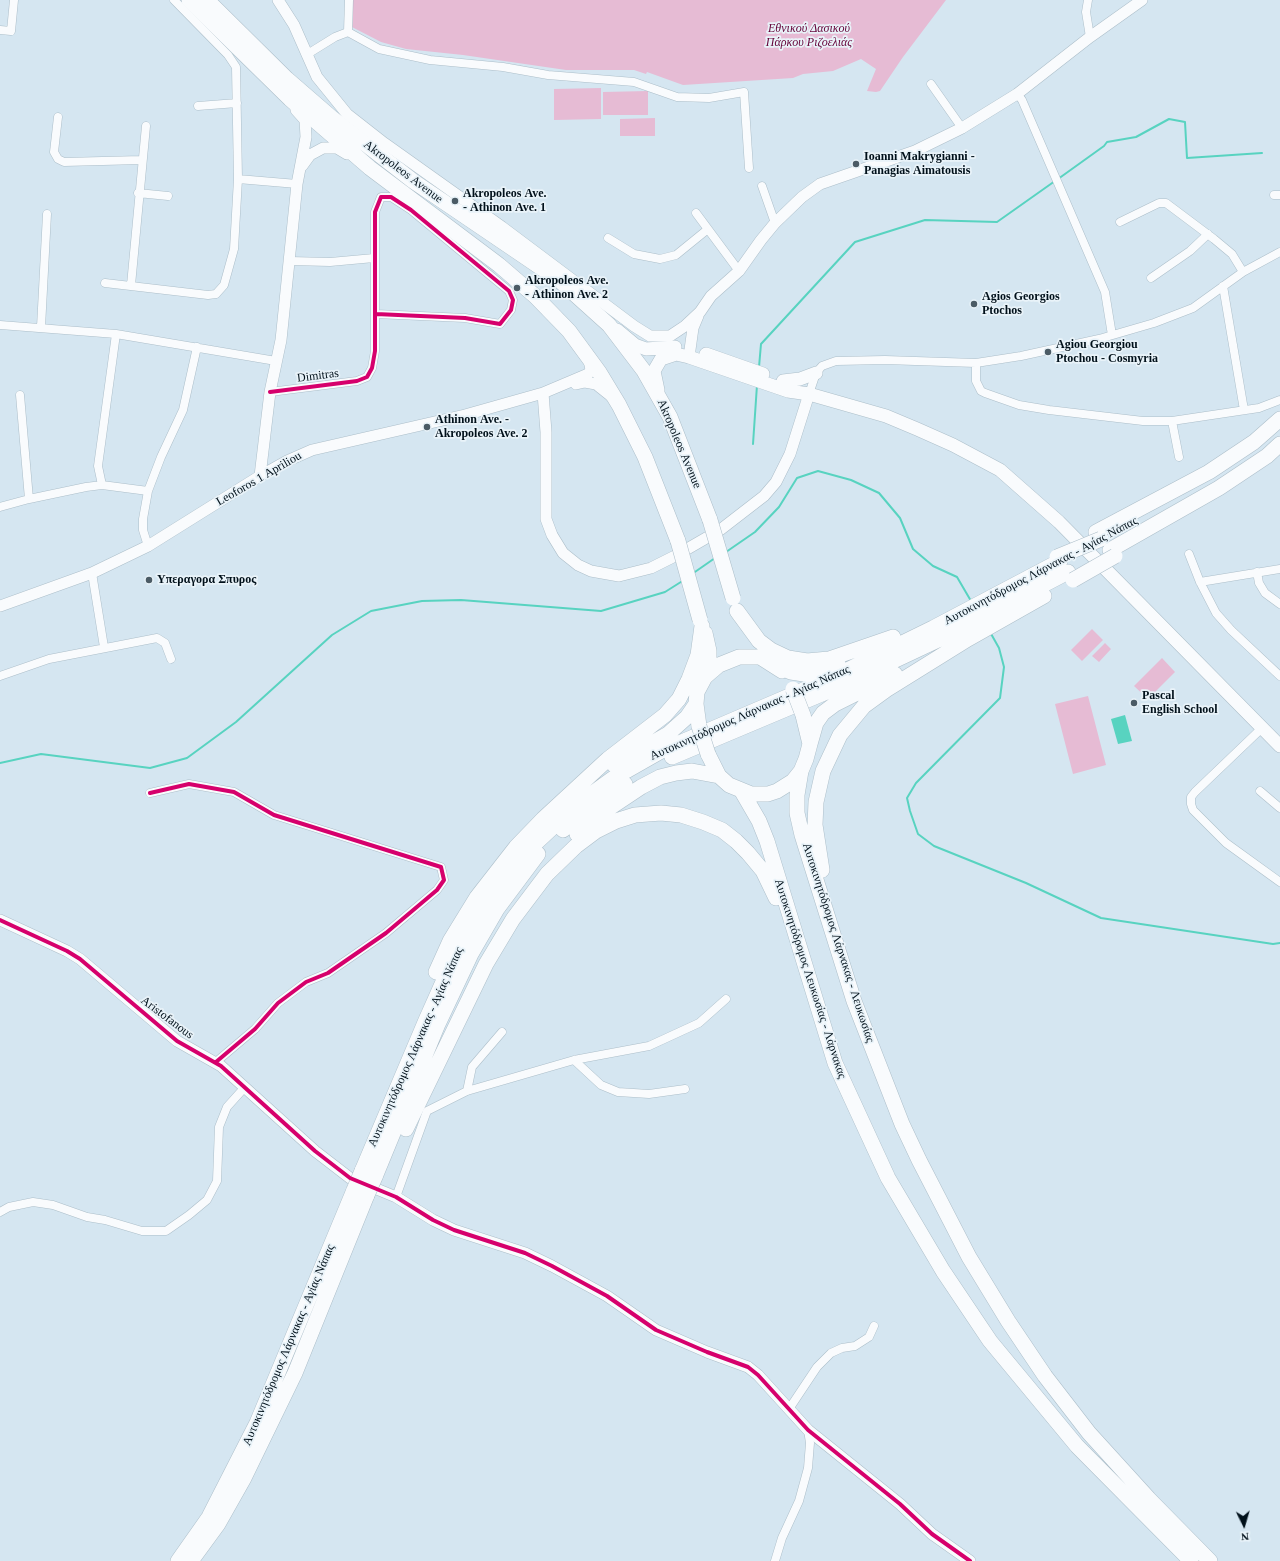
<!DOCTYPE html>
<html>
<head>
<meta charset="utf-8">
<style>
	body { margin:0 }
	#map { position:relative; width:1280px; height:1561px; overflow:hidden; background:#d5e6f1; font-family:"Times New Roman",serif }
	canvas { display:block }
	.north { position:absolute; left:1224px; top:1505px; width:40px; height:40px; -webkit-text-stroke:3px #e9f3f9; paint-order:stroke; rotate:175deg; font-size:11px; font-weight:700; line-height:16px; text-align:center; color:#00101a }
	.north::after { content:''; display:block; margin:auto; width:14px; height:18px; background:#00101a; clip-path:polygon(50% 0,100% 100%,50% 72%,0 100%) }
</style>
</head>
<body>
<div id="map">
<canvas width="1280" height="1561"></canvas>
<div class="north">N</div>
</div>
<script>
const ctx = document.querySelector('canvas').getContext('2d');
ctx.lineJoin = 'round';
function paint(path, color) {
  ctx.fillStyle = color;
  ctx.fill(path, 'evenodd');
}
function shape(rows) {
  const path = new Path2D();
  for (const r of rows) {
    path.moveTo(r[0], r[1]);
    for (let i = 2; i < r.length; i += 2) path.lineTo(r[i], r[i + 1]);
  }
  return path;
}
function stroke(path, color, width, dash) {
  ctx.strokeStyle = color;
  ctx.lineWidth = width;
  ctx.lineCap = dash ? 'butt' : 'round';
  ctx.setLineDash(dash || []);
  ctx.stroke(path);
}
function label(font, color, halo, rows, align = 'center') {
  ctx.font = font + ' "Times New Roman",serif';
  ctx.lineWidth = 3.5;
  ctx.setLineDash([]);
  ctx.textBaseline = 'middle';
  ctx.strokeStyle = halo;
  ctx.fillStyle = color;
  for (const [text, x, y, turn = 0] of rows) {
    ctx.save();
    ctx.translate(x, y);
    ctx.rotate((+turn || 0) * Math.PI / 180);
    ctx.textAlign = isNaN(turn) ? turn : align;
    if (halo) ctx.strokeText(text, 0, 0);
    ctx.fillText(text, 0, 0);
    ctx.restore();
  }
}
const green = shape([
	[345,0,946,0,903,57,880,91,876,92,867,91,876,69,861,59,833,71,803,74,793,78,683,85,647,72,646,74,634,70,566,70,463,55,406,49,381,42,350,26],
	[601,88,601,119,554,120,554,89],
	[648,91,648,115,603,115,603,92],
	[655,118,655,136,620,136,620,119],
	[1092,629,1103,640,1082,661,1071,650],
	[1105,643,1111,649,1099,662,1092,656],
	[1162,658,1175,672,1148,699,1134,686],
	[1088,696,1106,765,1073,774,1055,704]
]);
const water = shape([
	[1125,715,1132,741,1118,744,1111,719]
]);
const stream = shape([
	[1058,179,1104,146,1107,142,1136,137,1169,119,1185,122,1187,158,1262,153],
	[759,367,761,344,855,242,925,220,997,222,1055,181],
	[753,444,757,385],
	[726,552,755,532,779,507,797,478,818,471,851,480,879,493,900,518,913,549,933,566,957,577,971,601],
	[692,574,715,558],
	[990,632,999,648,1004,667,1000,698,916,783,907,798,910,811,918,834,934,846,1026,883,1101,918,1273,944,1280,943],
	[0,763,41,754,150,768,187,758,236,722,332,635,371,611,422,601,461,600,601,611,665,592,684,580]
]);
const street = shape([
	[1088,0,1086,12,1090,37],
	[0,30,11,31,14,0],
	[348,32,379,49,430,60,503,67,548,75,634,82,677,97,709,98,744,92,749,168],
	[348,32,349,0],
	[306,55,335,37,348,32],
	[931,84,962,128],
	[1017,94,1022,100,1105,292,1112,335],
	[198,106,237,103],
	[58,117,54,152,58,159,64,162,141,160],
	[238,179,297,184],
	[762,186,775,223],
	[138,193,168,196],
	[1274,195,1280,195],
	[696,213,739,271],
	[1120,222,1159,203,1166,203,1214,239,1232,254,1243,272],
	[608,238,634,254,660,259,676,255,708,229],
	[290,261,330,262,374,258],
	[1151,278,1190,251,1208,234],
	[105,283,208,295,216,294,224,285,234,249,238,179,236,67,228,55,174,0],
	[131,285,146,126],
	[1223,286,1244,410],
	[0,325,116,334,276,361],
	[41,327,47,214],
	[976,363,976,381,981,391,985,393,1019,405,1049,410,1143,421,1172,421,1259,408,1280,400],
	[270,392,357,381,367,377,372,368,375,351,375,212,381,197,391,197,411,210,509,291,513,300,511,310,500,324,465,318,376,314],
	[809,394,816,373,822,366,836,361,885,360,976,363,1021,356,1099,339,1154,323,1193,308,1243,272,1280,252],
	[20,395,29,499],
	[1172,421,1179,457],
	[102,485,98,466,116,334],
	[0,507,29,499,86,487,102,485,148,491],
	[148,546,143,530,143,519,148,491,161,457,183,410,197,347],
	[1189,554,1200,582,1216,613,1231,630,1280,676],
	[1257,572,1259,583,1265,593,1280,604],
	[92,573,104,647],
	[1200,582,1280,569],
	[0,676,49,659,157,638,165,643,171,659],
	[1262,728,1195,792,1191,797,1191,804,1193,810,1226,843,1280,882],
	[1260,791,1280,808],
	[150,793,189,784,234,792,274,815,441,867,444,880,437,890,386,933,328,973,306,982,278,1003,255,1029,216,1062],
	[574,1060,601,1085,618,1092,649,1094,685,1089],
	[467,1091,472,1067,502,1032],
	[396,1197,427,1111,467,1091,574,1060,649,1046,699,1023,726,999],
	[0,1212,9,1207,33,1202,53,1205,87,1217,105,1220,142,1231,166,1231,189,1215,207,1200,217,1181,219,1127,227,1107,245,1087],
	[789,1409,817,1367,831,1353,842,1348,855,1346,869,1337,874,1326],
	[775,1561,782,1538,799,1501,808,1468,810,1443,808,1430]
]);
const secondary = shape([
	[278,0,294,25,317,77,347,114,384,143,502,227,634,326,650,336,670,336,685,326,700,312,711,296,739,271,761,240,775,223,802,197,820,184,915,151,962,128,1017,94,1090,37,1142,0],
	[302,166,310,155,323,148,337,148,347,154],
	[689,357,693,328,698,316],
	[576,384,585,382,596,384,611,396],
	[543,393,546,432,546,519,552,535,563,553,578,565,591,571,619,576,651,568,675,556,720,530,764,496,776,482,790,454,809,394],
	[260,476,270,392,281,340,297,184,306,137,305,120,296,110],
	[0,606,92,573,148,546,260,476,287,461,312,450,465,415,543,393,588,374,591,370,589,359],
	[0,920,67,951,80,959,177,1041,221,1066,315,1151,350,1178,396,1197,433,1220,454,1230,525,1253,552,1266,607,1296,656,1330,707,1352,748,1367,758,1375,808,1430,900,1504,932,1534,970,1561]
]);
const primary = shape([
	[617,330,635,345,646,349,675,347],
	[706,354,763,374],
	[783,381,800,379,816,373],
	[658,390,654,371,661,359,676,354,689,357,788,391,809,394,886,416,917,429,953,445,1000,470,1059,522,1280,746]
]);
const highway = shape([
	[189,0,290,99,370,168,499,265,535,296,569,331,599,372,619,405,645,457,678,541],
	[207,0,287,79,332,118,413,181,559,280,609,325,644,371,670,417,710,520],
	[1096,532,1209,472,1254,442,1280,419],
	[1110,550,1219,488,1267,456,1280,444],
	[737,611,759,641,771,650,788,658,807,661,829,659,893,637],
	[774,665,791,672,804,674,816,673,838,664],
	[705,677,709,663,709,651,705,633],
	[699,726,696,704,697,692,705,677,719,665,739,657,760,657,782,671],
	[810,744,816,723,823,713,835,704,895,674],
	[708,754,719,776,729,785,751,794,768,794,777,791,793,781,801,771,806,759,810,744,803,715],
	[672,757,836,688,938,640,1068,572],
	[614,765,668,734,687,717,696,704],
	[801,771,797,795,797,813,802,835,854,1001,902,1124,919,1160,969,1257,1008,1321,1045,1376,1089,1433,1149,1499,1210,1561],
	[741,790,759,821,767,841,835,1063,888,1178,943,1271,990,1341,1077,1446,1191,1561],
	[563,830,586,811,625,784],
	[577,834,599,815,641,787,660,777,676,773,692,771,719,776],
	[822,870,815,825,816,802,823,771,840,735,864,706,886,690,968,639,1044,596],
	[436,972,450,941,477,897,516,847,543,819,608,759,665,715,679,699,689,679,698,655,702,626],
	[406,1129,486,964,513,919,547,874,576,846,596,831,616,821,635,815,661,813,681,815,703,822,722,830,736,841,748,853,763,871,776,898],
	[362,1171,426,1020,459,946,486,902,523,855,579,803,612,779,663,750,829,679,933,628,1060,561],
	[375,1177,438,1024,471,954,497,909,538,854],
	[178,1561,209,1517,257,1423,354,1190],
	[191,1561,218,1524,244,1478,295,1373,367,1195]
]);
const highwayBridge = shape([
	[710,520,733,598],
	[678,541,700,620],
	[1057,557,1101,539],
	[1073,580,1115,556],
	[793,689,803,715],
	[699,726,708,754],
	[354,1190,362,1171],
	[367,1195,375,1177]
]);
const cycleway = shape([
	[270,392,357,381,367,377,372,368,375,351,375,212,381,197,391,197,411,210,509,291,513,300,511,310,500,324,465,318,376,314],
	[150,793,189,784,234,792,274,815,441,867,444,880,437,890,386,933,328,973,306,982,278,1003,255,1029,216,1062],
	[0,920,67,951,80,959,177,1041,221,1066,315,1151,350,1178,396,1197,433,1220,454,1230,525,1253,552,1266,607,1296,656,1330,707,1352,748,1367,758,1375,808,1430,900,1504,932,1534,970,1561]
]);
const markers = [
	[856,164,4,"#4b5b65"],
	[455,201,4,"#4b5b65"],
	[517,288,4,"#4b5b65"],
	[974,304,4,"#4b5b65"],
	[1048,352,4,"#4b5b65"],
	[427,427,4,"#4b5b65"],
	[149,580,4,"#4b5b65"],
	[1134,703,4,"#4b5b65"]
];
const parkNames = [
	["Εθνικού Δασικού",809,29],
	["Πάρκου Ριζοελιάς",809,43]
];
const poiNames = [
	["Ioanni Makrygianni -",864,157],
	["Panagias Aimatousis",864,171],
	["Akropoleos Ave.",463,194],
	["- Athinon Ave. 1",463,208],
	["Akropoleos Ave.",525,281],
	["- Athinon Ave. 2",525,295],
	["Agios Georgios",982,297],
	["Ptochos",982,311],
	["Agiou Georgiou",1056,345],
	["Ptochou - Cosmyria",1056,359],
	["Athinon Ave. -",435,420],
	["Akropoleos Ave. 2",435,434],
	["Υπεραγορα Σπυρος",157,580],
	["Pascal",1142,696],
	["English School",1142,710]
];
const streetNames = [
	["Akropoleos Avenue",403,172,37],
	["Dimitras",318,376,-7],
	["Akropoleos Avenue",679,444,67],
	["Leoforos 1 Apriliou",259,479,-30],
	["Αυτοκινητόδρομος Λάρνακας - Αγίας Νάπας",1041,571,-28],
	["Αυτοκινητόδρομος Λάρνακας - Αγίας Νάπας",750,713,-24],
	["Αυτοκινητόδρομος Λάρνακας - Λευκωσίας",838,943,72],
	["Αυτοκινητόδρομος Λευκωσίας - Λάρνακας",810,979,72],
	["Aristofanous",167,1018,37],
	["Αυτοκινητόδρομος Λάρνακας - Αγίας Νάπας",416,1047,-66],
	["Αυτοκινητόδρομος Λάρνακας - Αγίας Νάπας",289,1345,-67]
];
paint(green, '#e6bbd4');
paint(water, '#58d3c0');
stroke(stream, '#58d3c0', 2);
stroke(street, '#acbec9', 9);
stroke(secondary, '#acbec9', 12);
stroke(primary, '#acbec9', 14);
stroke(highway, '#acbec9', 16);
stroke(street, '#f9fbfd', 8);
stroke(secondary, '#f9fbfd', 11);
stroke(primary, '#f9fbfd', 13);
stroke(highway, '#f9fbfd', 15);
stroke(highwayBridge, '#acbec9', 16, []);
stroke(highwayBridge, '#f9fbfd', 15);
stroke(cycleway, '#d6006c', 4);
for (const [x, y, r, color] of markers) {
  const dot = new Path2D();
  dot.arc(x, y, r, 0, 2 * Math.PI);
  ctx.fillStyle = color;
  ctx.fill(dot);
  stroke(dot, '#e9f3f9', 1.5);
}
label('italic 12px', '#640238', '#e9f3f9', parkNames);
label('bold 12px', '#00101a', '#e9f3f9', poiNames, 'left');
label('12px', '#00101a', '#e9f3f9', streetNames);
</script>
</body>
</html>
